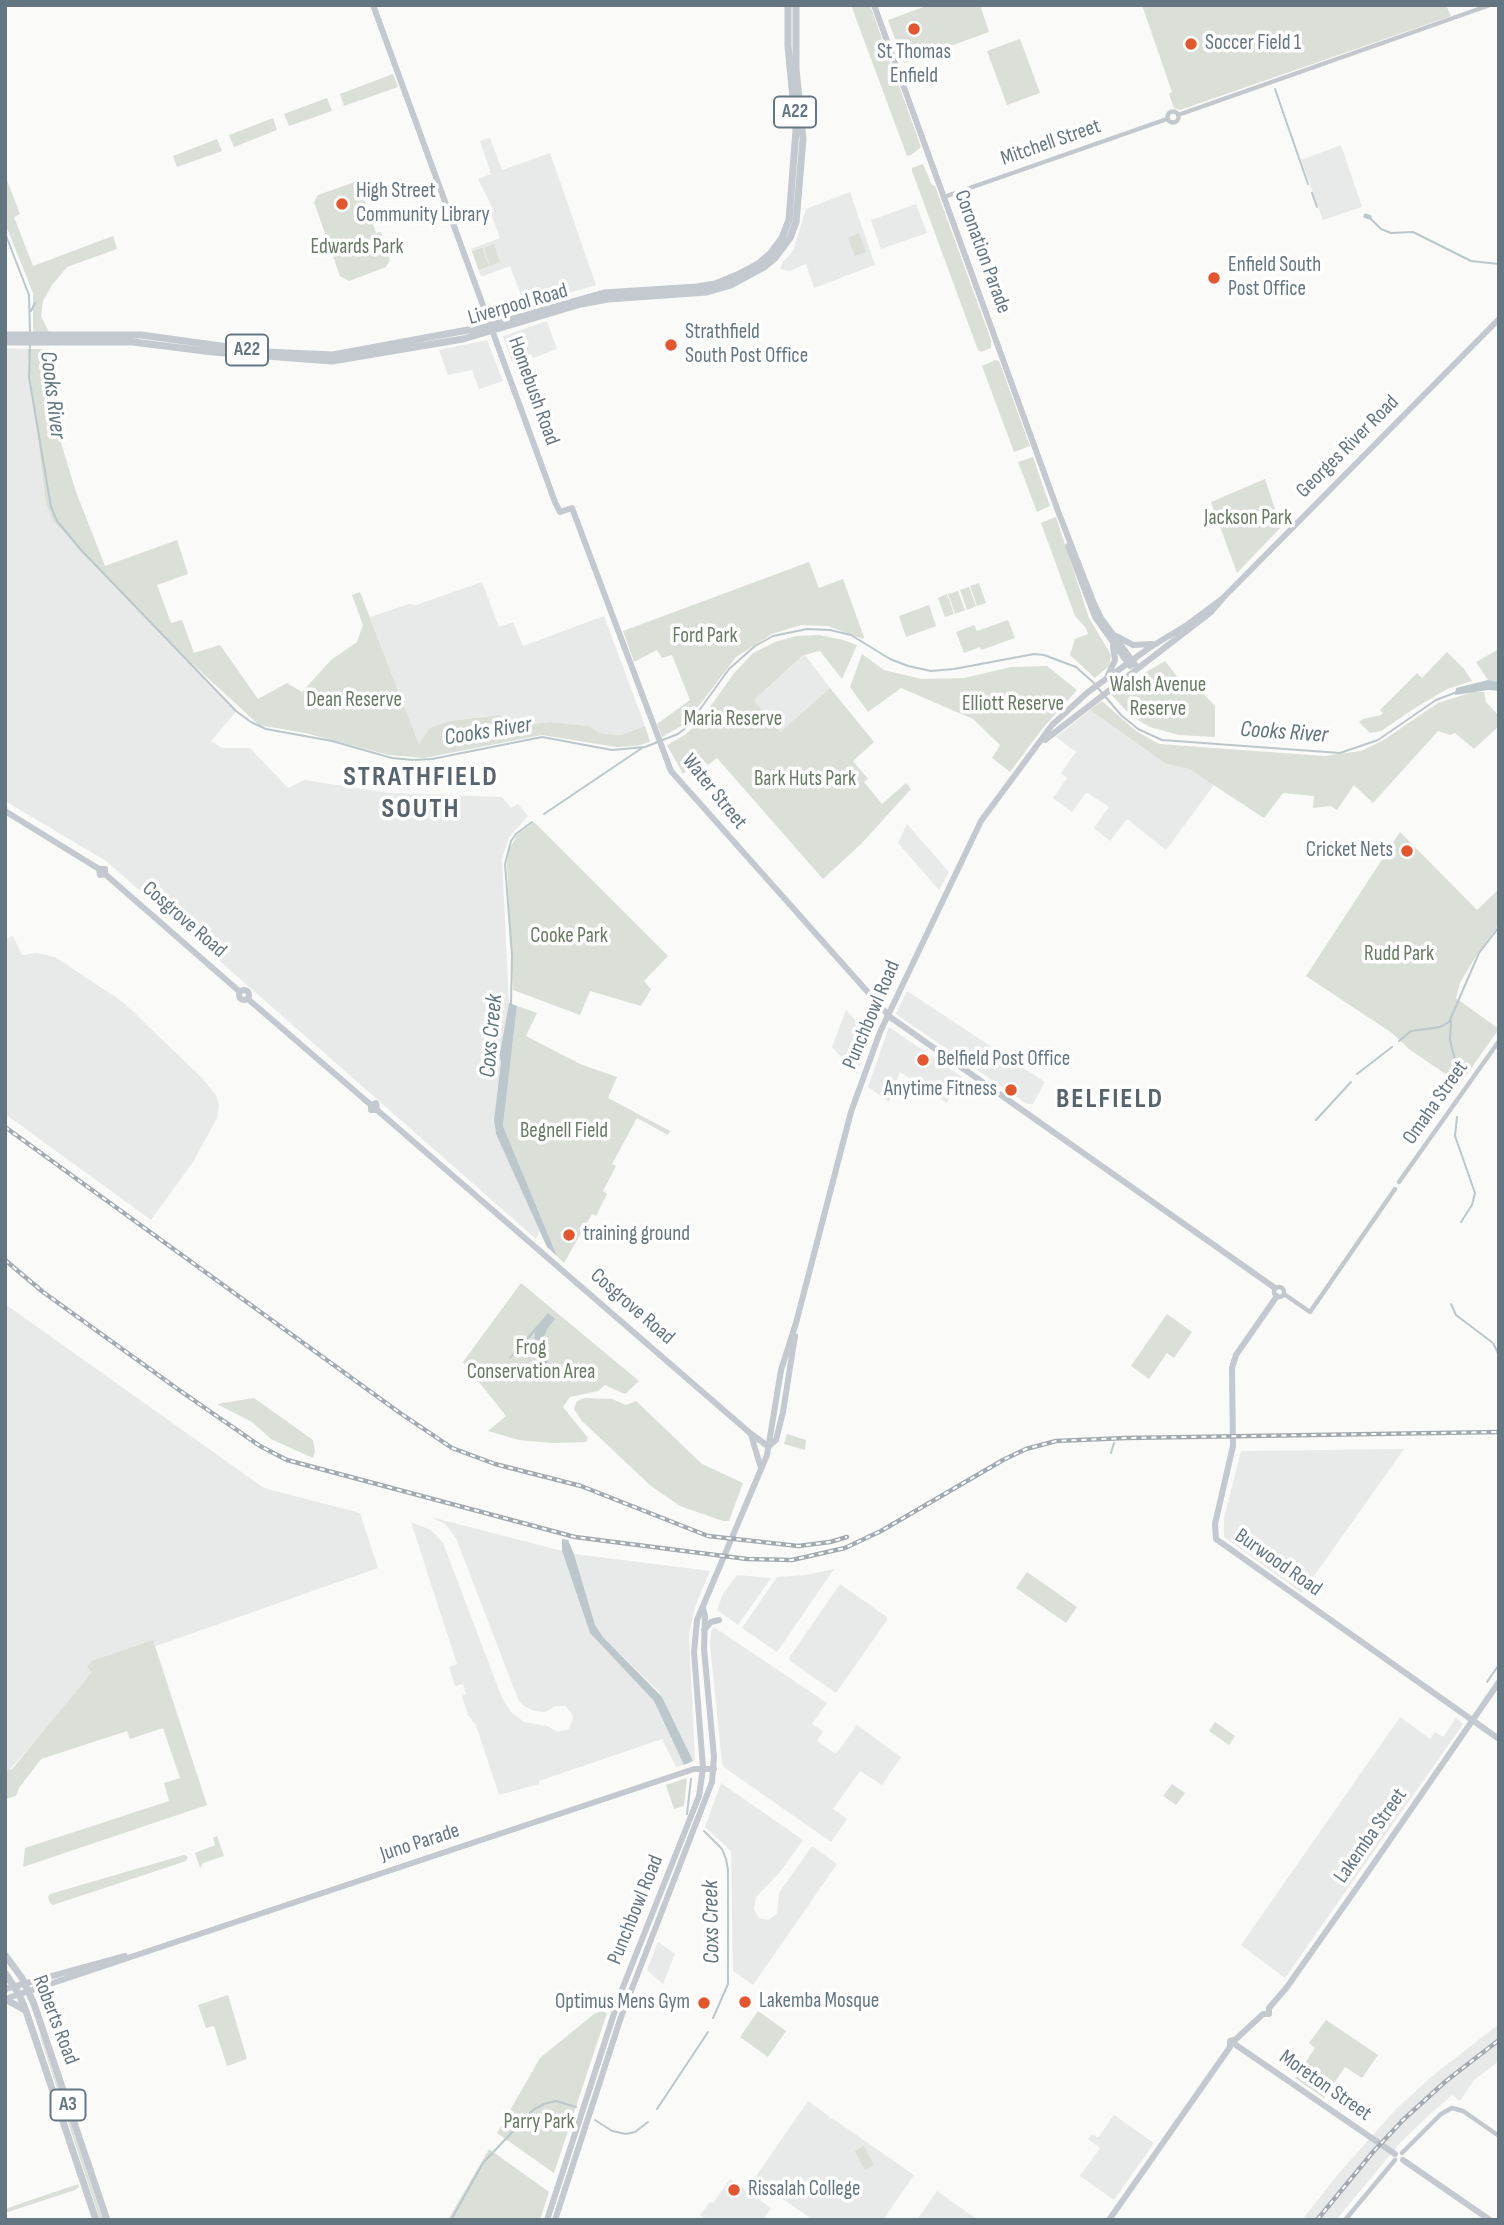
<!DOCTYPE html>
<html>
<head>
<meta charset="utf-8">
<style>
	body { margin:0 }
	#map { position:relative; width:1504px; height:2225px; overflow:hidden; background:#fafaf8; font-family:"Sofia Sans Condensed",sans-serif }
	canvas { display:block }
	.frame { position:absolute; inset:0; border:7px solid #657683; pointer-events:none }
</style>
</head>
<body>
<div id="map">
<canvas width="1504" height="2225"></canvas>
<div class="frame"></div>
</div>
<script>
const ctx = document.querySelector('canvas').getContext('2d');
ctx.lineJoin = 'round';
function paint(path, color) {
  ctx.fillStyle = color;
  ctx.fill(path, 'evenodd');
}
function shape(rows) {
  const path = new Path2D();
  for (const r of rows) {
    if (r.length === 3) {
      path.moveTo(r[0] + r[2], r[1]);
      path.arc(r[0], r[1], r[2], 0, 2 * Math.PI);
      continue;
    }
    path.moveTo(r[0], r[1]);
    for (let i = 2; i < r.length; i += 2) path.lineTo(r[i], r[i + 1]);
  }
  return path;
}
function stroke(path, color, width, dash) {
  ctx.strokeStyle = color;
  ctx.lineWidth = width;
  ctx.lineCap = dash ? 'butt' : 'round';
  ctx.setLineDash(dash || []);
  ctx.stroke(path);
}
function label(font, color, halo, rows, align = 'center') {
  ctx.font = font + ' "Sofia Sans Condensed",sans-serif';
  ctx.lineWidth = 7;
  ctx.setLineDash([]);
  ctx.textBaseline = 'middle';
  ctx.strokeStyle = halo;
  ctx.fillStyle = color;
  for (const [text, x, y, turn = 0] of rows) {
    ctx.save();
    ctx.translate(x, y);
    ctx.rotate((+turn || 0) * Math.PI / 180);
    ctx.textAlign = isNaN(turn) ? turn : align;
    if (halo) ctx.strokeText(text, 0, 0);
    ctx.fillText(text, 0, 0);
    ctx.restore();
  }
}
const built = shape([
	[490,138,502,170,550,153,596,285,525,306,510,266,481,277,471,249,500,238,490,211,493,209,478,179,491,174,480,141],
	[1341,145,1362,207,1323,220,1301,160],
	[850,192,875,265,814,288,806,264,790,271,780,269,783,262,793,251,806,209],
	[916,204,927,233,881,249,871,220],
	[547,321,557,349,533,358,531,354,512,362,503,336],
	[487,340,503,381,479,389,472,370,448,375,439,350],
	[5,348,27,349,46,504,53,521,236,712,211,741,222,748,250,748,288,788,304,780,390,793,502,797,511,808,518,804,528,816,509,837,502,859,509,1003,499,1058,501,1060,494,1120,496,1134,540,1231,536,1239,106,861,5,801],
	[482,582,499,627,513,622,523,646,604,616,645,726,622,735,599,733,588,726,550,722,521,726,499,715,487,716,450,721,431,728,419,744,370,617,409,604,416,605],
	[805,655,830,688,780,732,754,700],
	[1090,710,1166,764,1189,769,1214,785,1166,850,1127,819,1110,841,1094,828,1109,807,1089,794,1086,793,1072,812,1053,798,1067,778,1061,773,1076,752,1056,737],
	[907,824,949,872,939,890,898,843],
	[13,936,22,955,37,953,55,957,123,1002,202,1078,216,1095,219,1106,217,1118,193,1162,151,1220,5,1114,5,940],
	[907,991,1045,1082,1033,1104,1027,1104,897,1015,896,1013],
	[846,1010,871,1038,857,1074,832,1047],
	[889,1027,962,1077,947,1103,900,1072,889,1102,868,1087],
	[5,1304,264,1488,360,1513,378,1568,105,1664,9,1770,5,1771],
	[1404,1449,1302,1593,1224,1537,1224,1518,1241,1451],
	[431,1517,562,1551,590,1633,654,1701,684,1765,676,1767,662,1739,539,1781,539,1784,499,1795,476,1725,468,1715,462,1696,466,1694,463,1684,455,1686,449,1667,457,1664,411,1522,431,1530,443,1543,502,1698,511,1712,524,1722,547,1726,558,1732,569,1729,573,1718,571,1712,565,1706,556,1706,545,1712,534,1711,524,1706,518,1699,456,1538,445,1524],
	[574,1554,710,1571,695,1607,689,1634,695,1760,693,1761,659,1692,603,1637,595,1625],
	[834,1569,777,1652,742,1628,777,1577,807,1575],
	[737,1575,771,1578,738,1625,717,1610,723,1594],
	[840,1584,887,1617,887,1620,836,1693,790,1661,789,1658],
	[714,1627,827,1703,812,1724,823,1731,817,1741,836,1754,857,1725,901,1757,882,1785,860,1771,833,1809,847,1819,831,1842,725,1768,722,1763,710,1645,711,1632],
	[1400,1717,1430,1739,1435,1732,1443,1737,1456,1718,1463,1724,1285,1978,1241,1945],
	[721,1783,803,1840,780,1872,756,1897,754,1910,759,1918,768,1920,777,1914,779,1893,812,1846,837,1864,753,1985,733,1971,731,1851,705,1827],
	[658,1942,675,1954,663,1984,647,1970],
	[1499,2024,1499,2061,1474,2080,1460,2101,1452,2095,1428,2116,1400,2143,1336,2220,1302,2220,1339,2173,1396,2109,1431,2077],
	[808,2101,830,2117,828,2120,832,2118,914,2175,883,2220,813,2220,754,2179],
	[1114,2115,1154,2143,1114,2200,1080,2176,1100,2148,1088,2139,1092,2134,1098,2138],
	[730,2179,771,2208,763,2220,706,2220,700,2215,710,2202,713,2203],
	[937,2191,978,2220,917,2220]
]);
const green = shape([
	[851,5,870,5,921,147,911,155,907,156],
	[929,5,980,5,989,32,904,63,888,20],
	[1142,5,1446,5,1451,16,1180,110,1174,108,1169,94,1172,92],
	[1020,39,1040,93,1007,105,987,51],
	[393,74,398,87,344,106,340,94],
	[327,98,332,111,289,126,284,114],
	[273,118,277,130,234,147,229,135],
	[217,139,222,151,177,167,173,156],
	[923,164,932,185,935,186,991,340,991,348,981,352,978,350,912,171,912,168],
	[5,175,20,214,14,217,33,266,113,236,117,249,67,267,52,285,43,301,41,316,49,332,33,332,33,293,5,223],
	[355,182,362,183,365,187,361,189,376,233,381,232,390,260,386,267,349,281,340,276,314,202,318,195],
	[859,233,866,252,855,256,848,238],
	[494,244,500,262,490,266,484,248],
	[482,248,489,266,479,270,472,251],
	[27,349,50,349,52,413,76,492,105,566,177,540,188,574,157,585,171,623,182,620,194,653,220,645,258,699,287,683,302,692,331,660,357,642,363,625,352,595,360,592,419,744,430,728,450,721,499,715,521,726,550,722,589,726,599,733,621,735,645,726,650,742,636,746,616,747,542,735,424,758,389,755,305,733,259,725,186,658,53,521,46,504],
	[995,360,999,361,1030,446,1014,452,982,366],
	[1033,457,1050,506,1037,512,1018,462],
	[1265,479,1281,527,1237,573,1211,502],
	[1056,517,1089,618,1111,655,1109,666,1095,678,1070,655,1075,639,1088,634,1086,628,1075,616,1041,523],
	[809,562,819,588,843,579,864,637,863,639,828,626,801,625,772,634,736,657,685,724,662,737,657,724,690,700,672,655,662,658,657,650,634,662,623,631],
	[979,583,986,603,977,606,970,586],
	[969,587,976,606,967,610,960,590],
	[958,591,965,610,955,614,948,594],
	[947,594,954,614,945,617,938,598],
	[929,605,936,626,906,637,899,616],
	[1008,620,1015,638,981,650,980,647,964,653,956,632,974,625,977,631],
	[819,635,843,640,857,645,842,679,820,651,804,655,754,700,780,732,830,688,874,742,853,761,868,779,864,782,882,804,906,783,911,789,861,844,823,879,717,758,708,765,701,758,683,774,667,745,685,735,699,722,735,672,753,653,775,642,796,636],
	[1499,649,1499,682,1488,680,1476,662],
	[1447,652,1464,669,1472,681,1447,689,1415,708,1381,731,1370,733,1359,722,1363,719,1381,715,1383,713,1380,710,1417,673,1422,678],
	[862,654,884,670,921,679,964,678,1011,667,1047,666,1077,690,1043,728,1010,772,992,758,1000,745,973,719,901,688,868,712,850,687],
	[1165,661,1190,693,1197,687,1215,706,1215,737,1179,735,1150,727,1130,715,1110,693],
	[1473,692,1484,692,1486,702,1499,716,1499,726,1474,749,1455,733,1450,735,1438,731,1373,803,1354,785,1337,810,1331,806,1313,808,1314,796,1283,793,1264,818,1189,769,1166,764,1090,710,1102,701,1136,731,1159,744,1324,756,1361,751,1382,741,1438,703],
	[534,822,668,956,644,981,651,989,641,1006,590,991,580,1015,513,990,507,865,508,852,517,835],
	[1400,832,1477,910,1499,889,1499,920,1496,929,1476,956,1460,983,1456,998,1499,1029,1460,1084,1409,1049,1392,1033,1306,976],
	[517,1006,537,1013,526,1036,580,1064,617,1077,608,1098,670,1131,668,1135,637,1118,612,1164,616,1166,603,1191,607,1194,596,1216,592,1214,564,1263,557,1256,503,1126],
	[521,1283,639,1381,625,1394,605,1385,598,1391,570,1397,563,1407,588,1438,586,1442,552,1443,519,1440,488,1431,506,1416,463,1362],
	[1167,1314,1192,1332,1174,1358,1167,1353,1149,1379,1131,1366],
	[254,1398,313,1440,315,1451,313,1458,271,1439,252,1422,217,1404],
	[585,1398,612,1399,626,1405,636,1401,702,1464,743,1483,729,1521,723,1521,680,1506,651,1486,582,1421,574,1409,577,1401],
	[787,1434,806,1440,805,1450,784,1444],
	[1027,1572,1077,1607,1066,1623,1016,1588],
	[153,1640,207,1805,23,1867,25,1848,169,1801,164,1783,180,1778,163,1728,130,1739,127,1731,41,1759,19,1788,16,1796,5,1799,5,1771,12,1769,75,1693,92,1672,87,1667,92,1661],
	[1215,1722,1235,1736,1229,1745,1209,1731],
	[687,1778,684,1806,674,1809,666,1785],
	[1172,1784,1185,1793,1176,1805,1163,1796],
	[217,1836,224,1856,203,1863,200,1868,195,1853,215,1845,213,1838],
	[184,1855,188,1857,186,1861,53,1905,50,1903,48,1897,50,1894],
	[228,1995,247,2059,227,2066,214,2026,206,2028,198,2005],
	[602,2011,607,2013,554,2173,497,2133,540,2058,594,2014],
	[758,2011,786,2031,768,2057,740,2037],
	[1326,2020,1378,2055,1362,2078,1345,2067,1324,2098,1295,2078,1315,2048,1309,2043],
	[40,2036,41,2036,103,2220,100,2220],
	[864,2146,874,2165,865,2170,855,2151],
	[489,2149,549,2192,540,2220,448,2220],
	[78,2184,79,2187,75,2190,5,2213,5,2209]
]);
const water = shape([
	[1488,680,1499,682,1499,691,1488,690,1455,695,1456,688],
	[509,1003,517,1006,503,1126,557,1256,547,1247,496,1134,494,1120,501,1061,499,1058],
	[548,1313,555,1319,547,1329,542,1342,550,1372,542,1374,534,1347,535,1332,510,1359,509,1358],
	[562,1539,568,1540,574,1554,595,1625,603,1637,662,1697,693,1761,684,1765,654,1701,590,1633,562,1551]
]);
const stream = shape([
	[1275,89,1308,184],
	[1312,193,1317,207],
	[1369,217,1381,229,1391,233,1413,232,1471,261,1499,264],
	[5,233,29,295,30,333],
	[31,311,35,303],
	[30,345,29,377,51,507,57,521,81,550,236,711,251,722,266,729,332,741,392,758,413,760,432,759,542,737,612,750,645,747,678,734,688,726,729,669,755,646,773,636,807,629,830,630,851,635,890,659,908,666,931,671,954,669,1034,654,1044,655,1076,667,1094,683],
	[1097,687,1121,715,1138,729,1162,740,1340,753,1378,740,1436,700,1457,692],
	[544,814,642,748],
	[511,1006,512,955,505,864,511,841,516,834,532,822],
	[1451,1021,1450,1040,1460,1081],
	[1399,1041,1411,1031,1440,1027,1449,1022,1479,953,1499,927],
	[1357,1074,1392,1047],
	[1457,1117,1455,1136,1475,1193,1472,1205,1461,1222],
	[1316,1120,1351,1082],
	[1451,1304,1456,1315,1493,1343,1499,1355],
	[1111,1453,1114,1443],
	[1487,1682,1498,1666],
	[687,1814,691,1779],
	[704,1831,722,1849,726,1859,728,1870,728,1984,713,2018],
	[657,2109,708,2032],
	[595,2120,612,2131,626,2134,635,2132,648,2122],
	[451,2220,483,2163,533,2110,544,2104,556,2101,576,2107]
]);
const canal = shape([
	[1366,216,1369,217]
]);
const minor = shape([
	[1173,117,5.5],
	[1178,115,1490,5],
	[944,197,1167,119],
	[1399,1182,1499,1041],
	[1279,1292,5],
	[1284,1294,1310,1312,1395,1189],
	[1402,2153,1441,2114,1452,2108,1463,2111,1499,2136],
	[1345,2220,1395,2160]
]);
const major = shape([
	[373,5,555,502,560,512,572,508,671,771,890,1017,1275,1288],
	[874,5,1058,511,1093,601,1101,618,1137,667],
	[1068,546,1095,617,1130,666],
	[1116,636,1133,645,1152,644],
	[1108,675,1115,660,1113,646],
	[1045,740,1211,612,1224,597,1499,319],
	[5,811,99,869,100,875,105,874,105,869,99,869],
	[105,874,240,992],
	[244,995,5],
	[248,999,371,1105,371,1110,377,1110,376,1103,371,1105],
	[377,1110,750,1433,769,1447],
	[1277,1296,1236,1355,1232,1368,1233,1446,1215,1524,1216,1539,1499,1739],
	[751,1435,761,1468],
	[769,1446,776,1440,783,1412,795,1336],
	[704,1630,711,1622,719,1620],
	[5,1989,125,1956],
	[5,1999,694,1769,714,1769],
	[1269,2008,1287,1987,1363,1879,1499,1682],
	[1236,2045,1395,2154],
	[1403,2160,1490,2220],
	[547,2220,621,1992,699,1796,703,1768,694,1652,697,1620,767,1455,781,1370,796,1323,851,1112,880,1032,981,821,1052,725,1088,692,1149,648,1187,625,1222,599],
	[555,2220,621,2017,712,1782,714,1757,704,1649,705,1616,703,1608],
	[1109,2220,1230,2047,1230,2041,1235,2040,1263,2014,1269,2014,1269,2008]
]);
const highway = shape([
	[5,335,141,335,264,352,333,355,484,327,604,293,697,287,715,284,737,275,758,264,770,254,782,238,789,220,796,130,788,46,788,5],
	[5,342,133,342,213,352,332,361,463,339,581,304,608,299,707,292,731,285,764,267,775,258,790,238,796,222,803,139,796,69,796,5],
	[5,1955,22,1978,34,2004,107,2220],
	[5,1973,19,1994,26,2011,96,2220],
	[5,1999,25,2010]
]);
const rail = shape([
	[5,1127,400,1413,452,1448,495,1464,581,1486,708,1536,798,1546,830,1542,847,1537],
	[5,1260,43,1292,179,1390,260,1446,287,1460,575,1537,747,1559,792,1560,845,1548,881,1531,1003,1460,1026,1449,1056,1441,1126,1438,1499,1432],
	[1317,2220,1373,2152,1403,2120,1446,2081,1499,2040]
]);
const markers = [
	[914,29,7,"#e4572e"],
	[1191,44,7,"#e4572e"],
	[342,204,7,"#e4572e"],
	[1214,278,7,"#e4572e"],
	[671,345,7,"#e4572e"],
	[1407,851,7,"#e4572e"],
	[923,1060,7,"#e4572e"],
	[1011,1090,7,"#e4572e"],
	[569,1235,7,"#e4572e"],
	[745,2002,7,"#e4572e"],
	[704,2003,7,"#e4572e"],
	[734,2190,7,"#e4572e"]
];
const shields = [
	[795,112,42],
	[247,350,42],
	[68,2105,35]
];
const shieldNames = [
	["A22",795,112],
	["A22",247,350],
	["A3",68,2105]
];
const poiNames = [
	["Soccer Field 1",1205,44],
	["St Thomas",914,53,"center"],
	["Enfield",914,77,"center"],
	["High Street",356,192],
	["Community Library",356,216],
	["Enfield South",1228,266],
	["Post Office",1228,290],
	["Strathfield",685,333],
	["South Post Office",685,357],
	["Cricket Nets",1393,851,"right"],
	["Belfield Post Office",937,1060],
	["Anytime Fitness",997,1090,"right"],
	["training ground",583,1235],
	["Lakemba Mosque",759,2002],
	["Optimus Mens Gym",690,2003,"right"],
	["Rissalah College",748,2190]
];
const streetNames = [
	["Mitchell Street",1051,143,-19],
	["Coronation Parade",982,252,70],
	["Liverpool Road",518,305,-16],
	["Homebush Road",533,391,70],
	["Georges River Road",1348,447,-45],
	["Water Street",714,792,51],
	["Cosgrove Road",184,920,41],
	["Punchbowl Road",872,1015,-67],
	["Omaha Street",1436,1103,-55],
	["Cosgrove Road",632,1307,41],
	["Burwood Road",1278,1563,35],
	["Lakemba Street",1371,1836,-55],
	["Juno Parade",420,1843,-18],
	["Punchbowl Road",636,1910,-68],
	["Roberts Road",55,2020,69],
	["Moreton Street",1325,2086,35]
];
const parkNames = [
	["Edwards Park",357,248],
	["Jackson Park",1248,519],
	["Ford Park",705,637],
	["Walsh Avenue",1158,686],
	["Reserve",1158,710],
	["Dean Reserve",354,701],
	["Elliott Reserve",1013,705],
	["Maria Reserve",733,720],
	["Bark Huts Park",805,780],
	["Cooke Park",569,937],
	["Rudd Park",1399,955],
	["Begnell Field",564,1132],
	["Frog",531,1349],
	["Conservation Area",531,1373],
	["Parry Park",539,2123]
];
const waterNames = [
	["Cooks River",52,395,83],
	["Cooks River",488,732,-9],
	["Cooks River",1284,733,4],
	["Coxs Creek",492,1036,-85],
	["Coxs Creek",712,1922,-91]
];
const districtNames = [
	["STRATHFIELD",421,778],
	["SOUTH",421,810],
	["BELFIELD",1110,1100]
];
paint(built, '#e8e9e9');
paint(green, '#dadfd7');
paint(water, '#bbc7cb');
stroke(stream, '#bbc7cb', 2);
stroke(canal, '#bbc7cb', 5);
stroke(minor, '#c3c8cc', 4.5);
stroke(major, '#c3c9ce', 6);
stroke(highway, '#c3c9ce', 7);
stroke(rail, '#a2aab0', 4.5);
stroke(rail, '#fff', 2, [5]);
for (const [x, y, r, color] of markers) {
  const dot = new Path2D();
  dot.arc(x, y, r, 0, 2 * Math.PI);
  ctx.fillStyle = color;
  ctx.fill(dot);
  stroke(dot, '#fff', 2.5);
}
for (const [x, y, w] of shields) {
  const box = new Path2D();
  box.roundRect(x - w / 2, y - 15.5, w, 31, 5);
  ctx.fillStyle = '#fff';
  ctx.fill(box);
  stroke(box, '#657683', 2);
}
label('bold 19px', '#657683', null, shieldNames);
label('21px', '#657683', '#fff', poiNames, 'left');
label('21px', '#657683', '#fff', streetNames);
label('21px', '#687a64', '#fff', parkNames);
label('italic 23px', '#60757c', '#fff', waterNames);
ctx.letterSpacing = '2px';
label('bold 28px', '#57646e', '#fff', districtNames);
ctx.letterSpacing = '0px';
</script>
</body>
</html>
